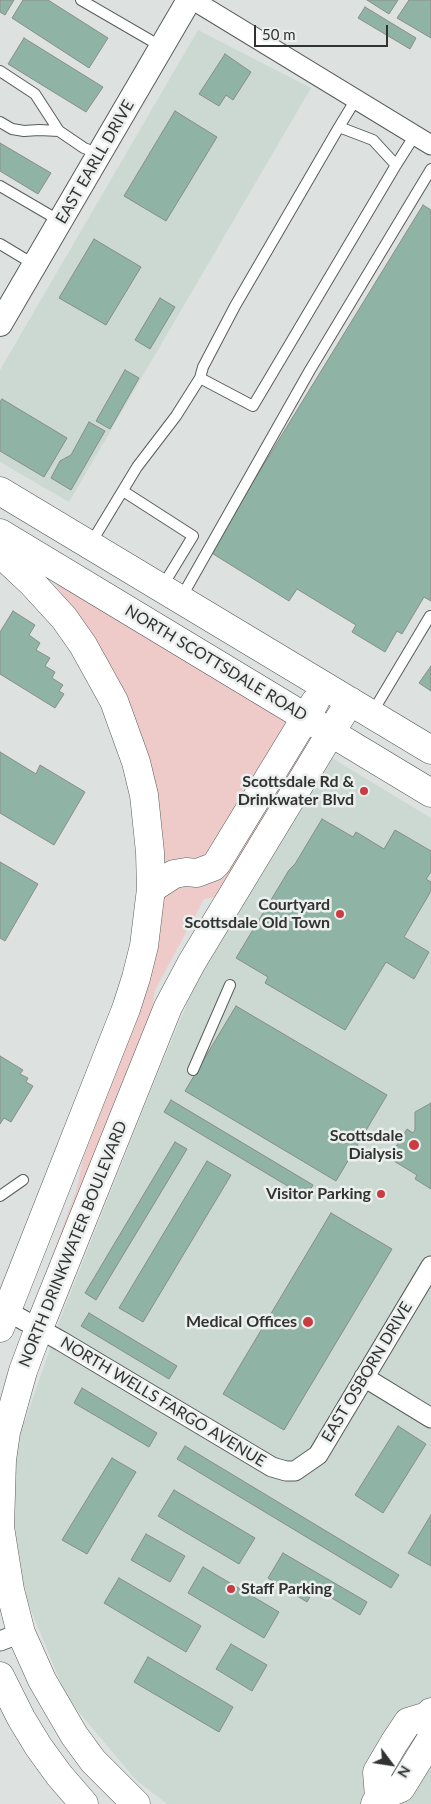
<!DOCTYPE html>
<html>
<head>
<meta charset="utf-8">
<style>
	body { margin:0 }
	#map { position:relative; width:431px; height:1804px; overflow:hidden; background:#dde2e0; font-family:Lato,sans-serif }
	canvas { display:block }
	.north { position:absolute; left:366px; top:1739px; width:50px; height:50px; -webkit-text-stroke:4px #ebefed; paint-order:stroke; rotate:121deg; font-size:14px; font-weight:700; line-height:20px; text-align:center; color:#313332 }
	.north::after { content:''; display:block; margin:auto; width:18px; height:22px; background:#313332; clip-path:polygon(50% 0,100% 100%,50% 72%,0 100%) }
	.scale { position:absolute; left:254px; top:25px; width:134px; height:22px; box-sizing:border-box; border:2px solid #313332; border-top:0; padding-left:6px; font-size:15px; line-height:18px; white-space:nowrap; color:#313332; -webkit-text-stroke:4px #ebefed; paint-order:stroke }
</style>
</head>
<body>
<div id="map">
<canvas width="431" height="1804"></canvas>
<div class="north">N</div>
<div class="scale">50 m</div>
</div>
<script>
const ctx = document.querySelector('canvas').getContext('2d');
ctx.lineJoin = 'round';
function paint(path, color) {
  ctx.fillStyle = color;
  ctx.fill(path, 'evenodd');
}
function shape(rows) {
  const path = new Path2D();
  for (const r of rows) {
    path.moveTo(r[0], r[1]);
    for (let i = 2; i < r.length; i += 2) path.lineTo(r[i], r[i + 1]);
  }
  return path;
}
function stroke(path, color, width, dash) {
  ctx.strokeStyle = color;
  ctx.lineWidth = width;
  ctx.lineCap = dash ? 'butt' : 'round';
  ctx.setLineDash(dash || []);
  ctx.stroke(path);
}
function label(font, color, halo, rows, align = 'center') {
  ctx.font = font + ' Lato,sans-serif';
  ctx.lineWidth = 5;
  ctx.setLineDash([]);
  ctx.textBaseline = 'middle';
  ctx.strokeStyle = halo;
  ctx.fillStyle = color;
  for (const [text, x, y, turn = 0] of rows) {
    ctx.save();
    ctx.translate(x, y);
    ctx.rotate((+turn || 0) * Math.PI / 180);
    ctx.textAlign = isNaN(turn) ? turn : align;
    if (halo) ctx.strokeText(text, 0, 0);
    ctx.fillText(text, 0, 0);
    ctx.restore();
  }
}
const built = shape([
	[198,30,311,88,69,502,0,462,0,370],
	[327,755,431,818,431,1804,167,1804,136,1780,67,1698,28,1603,0,1613,0,1407,25,1421,61,1317,153,1085,208,953]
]);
const green = shape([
	[62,584,282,715,310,749,220,896,204,899,155,990,152,1008,133,1067,42,1283,77,1188,83,1159,147,989,163,856,156,786,140,732,113,673,56,585]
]);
const building = shape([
	[0,0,14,0,5,15,0,12,0,0],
	[23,0,48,0,108,38,89,68,12,18,23,0],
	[367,0,398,0,389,14,367,0],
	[409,0,431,0,431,38,397,18,409,0],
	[365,7,416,38,410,49,358,18,365,7],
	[24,38,103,87,86,112,8,64,24,38],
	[225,54,251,72,233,100,226,95,219,106,199,94,225,54],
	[175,111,217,137,166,221,124,196,175,111],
	[0,143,51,173,38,194,0,171,0,143],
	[423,205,431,210,431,601,424,597,402,634,397,631,385,652,352,632,356,625,297,589,289,601,210,552,423,205],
	[94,239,141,267,106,325,59,298,94,239],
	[160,298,175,307,150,349,135,340,160,298],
	[125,370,139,378,110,429,96,421,125,370],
	[2,399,67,438,44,477,0,451,0,402,2,399],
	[89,422,105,431,71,490,51,478,60,461,71,455,89,422],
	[13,611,35,625,29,635,40,643,36,650,50,658,45,666,55,672,52,678,63,685,59,691,64,694,55,708,0,674,0,632,13,611],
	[431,666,431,691,419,683,431,666],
	[0,752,36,774,40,765,85,792,54,845,0,813,0,752],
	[322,819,353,837,356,832,384,849,395,830,431,851,431,872,426,879,431,882,431,891,404,937,429,952,414,979,386,962,345,1030,265,983,268,977,236,958,289,870,295,864,322,819],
	[0,862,38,884,5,941,0,938,0,862],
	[236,1006,387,1095,336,1181,185,1091,236,1006],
	[0,1056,23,1070,20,1074,28,1078,26,1082,33,1086,11,1122,4,1118,0,1124,0,1056],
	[171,1100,313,1185,306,1197,164,1112,171,1100],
	[431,1103,431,1189,415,1179,417,1175,389,1158,407,1129,413,1133,415,1130,415,1112,431,1103],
	[175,1142,187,1149,96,1300,85,1293,175,1142],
	[207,1161,231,1175,143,1322,119,1308,207,1161],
	[331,1213,392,1249,284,1430,223,1394,331,1213],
	[89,1313,177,1366,169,1379,81,1326,89,1313],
	[82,1388,157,1433,149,1447,74,1403,82,1388],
	[398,1426,426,1444,383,1513,355,1495,398,1426],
	[185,1446,399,1575,391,1588,177,1459,185,1446],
	[112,1458,136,1472,87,1554,62,1540,112,1458],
	[174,1490,255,1538,239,1564,158,1516,174,1490],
	[431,1515,431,1566,408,1553,431,1515],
	[146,1534,185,1556,170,1582,131,1560,146,1534],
	[283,1553,367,1602,360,1615,315,1588,307,1602,268,1578,283,1553],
	[203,1567,279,1612,264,1638,188,1593,203,1567],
	[119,1578,201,1626,186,1652,104,1603,119,1578],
	[231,1644,267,1665,252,1691,216,1669,231,1644],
	[148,1657,233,1707,219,1732,134,1682,148,1657]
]);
const service = shape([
	[81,0,162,47],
	[0,71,35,94,59,131,84,148,100,154],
	[0,122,12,129,24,131,39,130,59,131],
	[339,127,356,99],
	[396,165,415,135],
	[0,186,60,221],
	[0,244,35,265],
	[123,491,193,536,162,587],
	[91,543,137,467,176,416,200,378,203,367,235,306,339,127,373,140,396,165,253,406,200,378],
	[181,598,310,370,431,169],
	[372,713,430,616],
	[193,1070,230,985],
	[0,1196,23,1180]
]);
const minor = shape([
	[193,0,431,145],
	[7,1311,61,1341,272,1467,286,1471,295,1471,318,1455,431,1266],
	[364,1377,431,1418],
	[0,1641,21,1633]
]);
const tertiary = shape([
	[0,324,189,0]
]);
const secondary = shape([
	[379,1797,401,1788,431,1739],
	[375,1804,379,1797,377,1772,394,1743,408,1722,428,1716,431,1712]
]);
const primary = shape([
	[0,491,431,750],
	[0,533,431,793],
	[0,553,32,583,64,618,83,645,114,701,136,762,144,795,150,852,151,889,144,946,136,978,126,1009,0,1328],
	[151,889,174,874,186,872,197,873,213,867,217,863,315,702],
	[0,1676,21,1718,38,1746,59,1775,84,1804],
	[136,1804,93,1761,74,1735,42,1680,21,1633,10,1590,0,1527,2,1460,6,1432,23,1371,39,1328,168,1007,192,962,350,701]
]);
const markers = [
	[364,791,5,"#ca3b42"],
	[340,914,5,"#ca3b42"],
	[414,1145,6,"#ca3b42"],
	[381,1194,5,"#ca3b42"],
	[308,1322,6,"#ca3b42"],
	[231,1589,5,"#ca3b42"]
];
const streetNames = [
	["EAST EARLL DRIVE",95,162,-60],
	["NORTH SCOTTSDALE ROAD",216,663,31],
	["NORTH DRINKWATER BOULEVARD",73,1244,-68],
	["EAST OSBORN DRIVE",367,1372,-59],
	["NORTH WELLS FARGO AVENUE",163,1402,31]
];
const poiNames = [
	["Scottsdale Rd &",354,782],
	["Drinkwater Blvd",354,800],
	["Courtyard",330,905],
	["Scottsdale Old Town",330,923],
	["Scottsdale",403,1136],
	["Dialysis",403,1154],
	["Visitor Parking",371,1194],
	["Medical Offices",297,1322],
	["Staff Parking",241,1589,"left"]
];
paint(built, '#ccd9d3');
paint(green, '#eecac8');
paint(building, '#8fb4a5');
stroke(building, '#898d8b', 1);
stroke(service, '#595d5c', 12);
stroke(minor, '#595d5c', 21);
stroke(tertiary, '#595d5c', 26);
stroke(secondary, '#595d5c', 29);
stroke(primary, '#595d5c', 29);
stroke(service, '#fff', 10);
stroke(minor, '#fff', 19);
stroke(tertiary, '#fff', 24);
stroke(secondary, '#fff', 28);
stroke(primary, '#fff', 28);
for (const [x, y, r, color] of markers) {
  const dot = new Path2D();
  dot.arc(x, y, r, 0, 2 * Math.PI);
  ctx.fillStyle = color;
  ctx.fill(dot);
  stroke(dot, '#ebefed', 2);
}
label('16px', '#313332', '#ebefed', streetNames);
label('bold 16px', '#313332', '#ebefed', poiNames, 'right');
</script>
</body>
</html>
